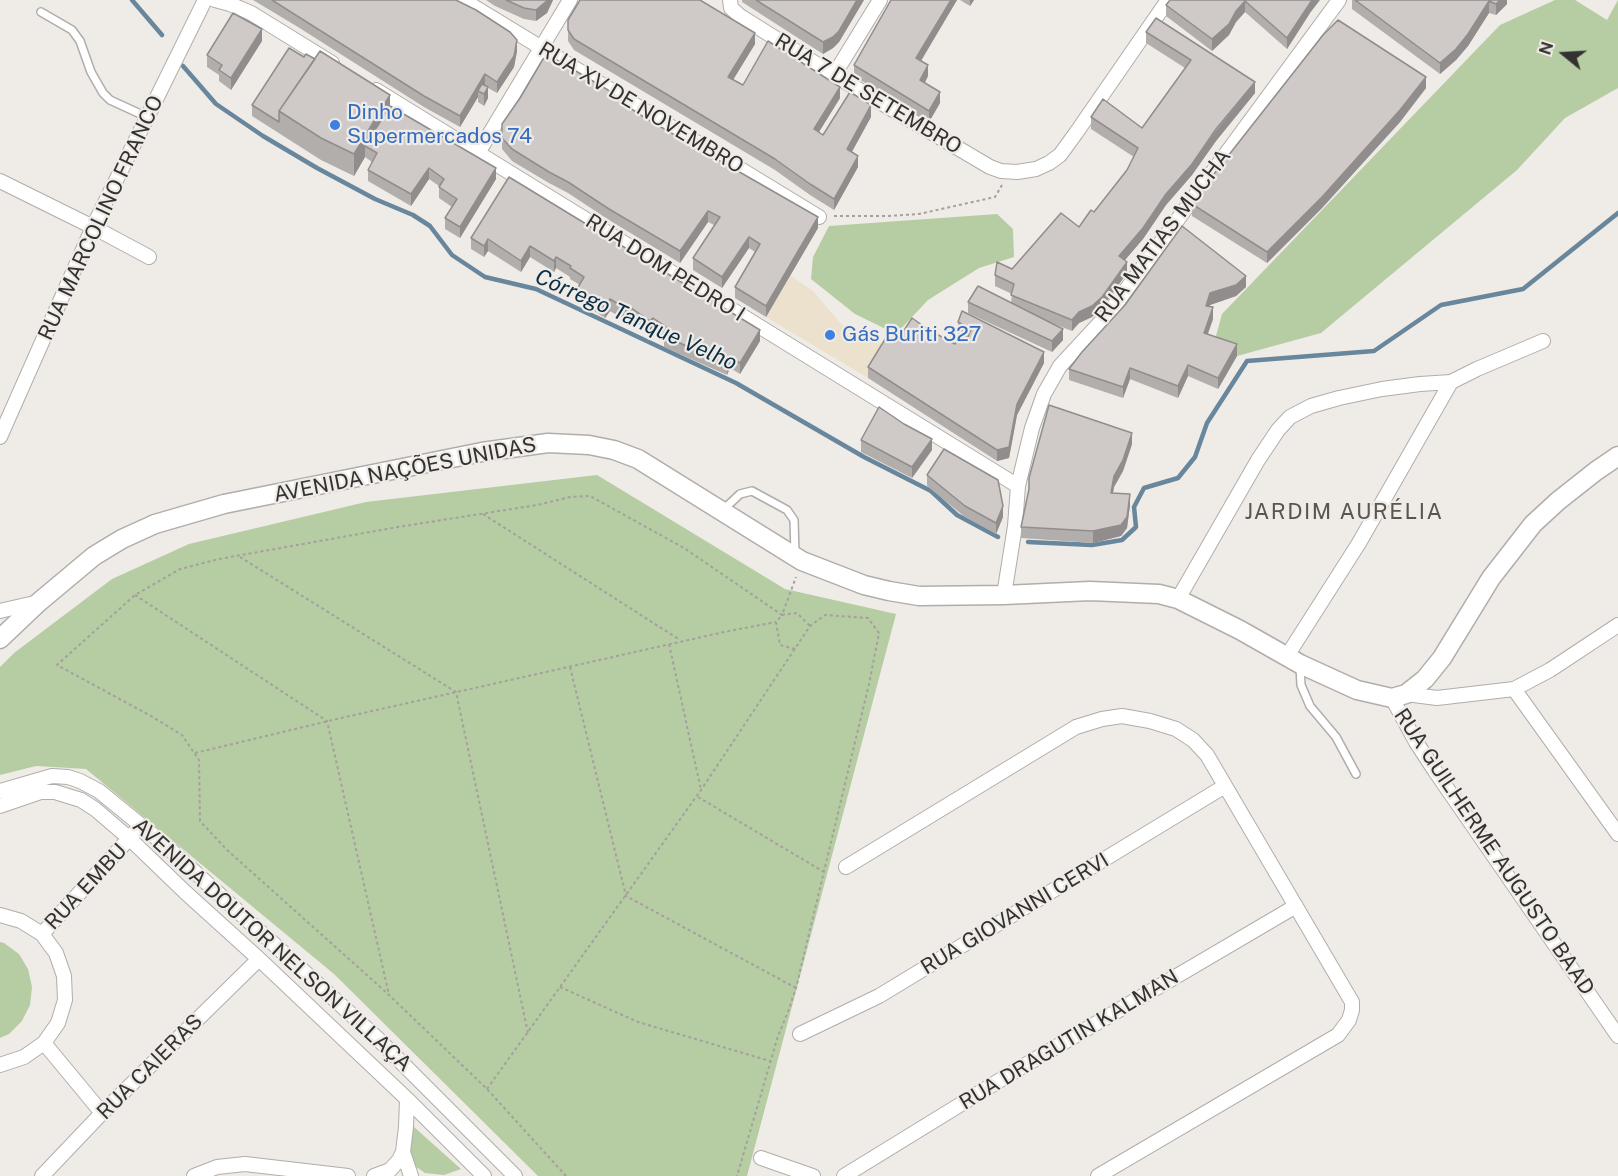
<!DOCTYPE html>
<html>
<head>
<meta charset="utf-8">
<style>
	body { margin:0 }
	#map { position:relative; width:1618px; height:1176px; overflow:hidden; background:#efebe7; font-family:"Public Sans",sans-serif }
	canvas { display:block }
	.north { position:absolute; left:1534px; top:24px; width:60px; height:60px; -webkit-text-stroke:4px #efebe7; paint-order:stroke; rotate:288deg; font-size:16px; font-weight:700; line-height:24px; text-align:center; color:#343231 }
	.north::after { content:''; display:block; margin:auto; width:21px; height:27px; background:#343231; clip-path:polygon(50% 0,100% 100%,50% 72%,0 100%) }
</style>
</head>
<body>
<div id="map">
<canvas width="1618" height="1176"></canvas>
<div class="north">N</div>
</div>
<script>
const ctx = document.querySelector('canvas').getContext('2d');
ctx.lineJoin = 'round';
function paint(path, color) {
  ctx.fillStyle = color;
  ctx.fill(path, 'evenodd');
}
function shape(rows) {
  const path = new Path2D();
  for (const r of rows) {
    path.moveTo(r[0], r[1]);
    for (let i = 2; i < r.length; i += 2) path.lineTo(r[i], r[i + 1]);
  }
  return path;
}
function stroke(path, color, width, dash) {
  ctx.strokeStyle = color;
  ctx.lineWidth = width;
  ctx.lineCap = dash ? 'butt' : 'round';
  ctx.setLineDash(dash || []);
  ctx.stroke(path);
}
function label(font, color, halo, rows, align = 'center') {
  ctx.font = font + ' "Public Sans",sans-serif';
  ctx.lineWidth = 4.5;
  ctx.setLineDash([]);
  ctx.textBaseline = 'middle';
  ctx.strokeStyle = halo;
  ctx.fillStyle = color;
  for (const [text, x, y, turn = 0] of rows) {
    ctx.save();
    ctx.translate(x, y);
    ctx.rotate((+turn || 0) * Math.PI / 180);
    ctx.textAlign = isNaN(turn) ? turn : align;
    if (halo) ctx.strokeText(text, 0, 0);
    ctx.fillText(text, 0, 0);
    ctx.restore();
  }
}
const commercial = shape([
	[791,276,813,291,841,324,887,347,868,378,766,317]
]);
const green = shape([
	[1555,0,1575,0,1607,20,1618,0,1618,88,1565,118,1517,170,1321,333,1237,356,1213,347,1222,314,1500,25],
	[997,214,1013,229,1014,257,979,268,928,300,896,334,855,314,811,279,813,257,829,226],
	[597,475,785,589,896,614,747,1176,538,1176,334,974,86,769,36,766,0,775,0,667,14,653,112,579,189,544,366,502],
	[0,942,4,943,19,954,28,969,32,987,30,1005,22,1021,9,1034,0,1038],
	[414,1127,461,1169,444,1175,425,1173,415,1166,409,1155,410,1139]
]);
const stream = shape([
	[132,0,162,35],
	[183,66,216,104,263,136,317,168,375,199,413,215,430,226,452,255,485,277,536,289,736,383,864,457,931,491,957,515,998,537],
	[1028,542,1092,545,1122,540,1136,527,1134,507,1144,488,1178,478,1195,457,1207,423,1247,361,1374,351,1441,305,1523,289,1618,213]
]);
const path = shape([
	[834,216,888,216,919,214,995,197,1002,185],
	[483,514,680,640],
	[240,557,456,692,528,1033],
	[135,595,327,721,389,995],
	[669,644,701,790],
	[795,649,780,645,776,622,782,615,797,613,810,626],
	[570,667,626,896,796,988],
	[195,753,341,718,724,632,776,622],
	[698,797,824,872],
	[560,987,638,1022,770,1061],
	[487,1089,701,790,810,626,825,615,868,618,879,633,869,684,796,988,788,1012,778,1036,737,1176],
	[566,1176,487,1089,389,995,227,850,200,821,199,760,182,735,151,716,57,665,135,595,180,569,219,559,398,527,537,505,570,497,590,496,684,548,782,615,796,577]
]);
const service = shape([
	[41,12,72,30,80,41,91,72,103,93,110,100,147,117],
	[723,510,740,494,752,491,787,510,794,520,795,554],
	[1300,667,1301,685,1310,706,1336,737,1356,774]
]);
const minor = shape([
	[215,0,230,4,251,13,332,63],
	[463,0,819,217],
	[730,0,731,8,740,16,834,75,990,167,1001,171,1017,172,1036,169,1049,163,1060,155,1076,133,1168,0],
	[834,75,880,0],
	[376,90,1018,486],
	[478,153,570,0],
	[0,181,93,227,149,257],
	[0,437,93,227,205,0],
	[1004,595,1015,526,1018,486,1032,428,1044,394,1060,366,1109,313,1339,0],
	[1178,599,1258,460,1278,430,1290,417,1311,406,1339,398,1382,389,1420,384,1451,382],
	[0,611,39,602],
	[1287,656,1359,543,1451,382,1477,369,1543,341],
	[1514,689,1618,834],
	[1406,694,1437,698,1514,689,1550,670,1618,625],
	[1392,698,1416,742,1435,771,1618,1036],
	[0,791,52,776,68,777,80,781,99,791,164,844,377,1038,515,1176],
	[0,806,41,792,55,792,81,800,95,809,130,839,185,892,259,959,407,1099,484,1176],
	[846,867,1076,727,1102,719,1122,716,1150,721,1176,729,1193,740,1207,755,1352,1002,1352,1010,1349,1020,1338,1035,1098,1176],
	[0,915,21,921,42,934,56,953,64,976,65,1000,58,1023,44,1043,24,1057,0,1065],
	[42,934,135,832],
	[800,1034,879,996,1225,786],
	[44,1043,102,1113],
	[403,1152,411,1176],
	[761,1158,813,1176],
	[42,1176,102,1113,259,959],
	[194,1176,217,1167,245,1164,348,1176],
	[374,1176,390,1170,399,1160,403,1152,406,1127,407,1099],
	[844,1176,1010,1074,1296,906]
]);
const tertiary = shape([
	[0,639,39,602,94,556,122,539,155,524,224,504,482,452,548,443,589,445,614,450,638,459,802,561,864,585,889,591,919,596,1004,595,1090,591,1159,594,1178,599,1240,630,1300,664,1357,690,1392,698,1406,694,1425,679,1442,658,1491,578,1533,524,1558,501,1596,471,1618,456]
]);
const wall = shape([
	[253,0,456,0,517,51,514,67,497,93,488,88,488,98,484,106,478,102,478,97,460,127,424,107,298,27],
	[486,0,553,0,547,13,536,21,524,19,495,6],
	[742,0,864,0,839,42,833,48,823,54,742,2],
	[891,0,957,0,921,61,928,76,925,83,940,103,929,122,854,76,854,65],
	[960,0,974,0,970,6],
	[1352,0,1507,0,1507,4,1496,15,1489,13,1468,46,1456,60,1440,74,1352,9],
	[1245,1,1310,13,1287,49,1245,12,1236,22,1229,35,1212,51,1166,16,1166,5],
	[705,3,755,44,733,80,743,85,840,98,819,132,823,135,871,117,851,152,858,167,834,210,810,195,775,170,574,50,568,41,568,20],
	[1146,32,1255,93,1216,141,1192,175,1166,205,1143,239,1125,260,1127,273,1102,308,1092,317,1079,323,1072,331,1044,320,1063,340,1052,352,968,313,968,302,1011,303,1012,294,995,286,995,275,1012,269,1079,227,1094,212,1127,170,1134,157,1091,129,1091,117,1142,128,1185,68,1146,43],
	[262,41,231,90,219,81,219,75,207,67,207,55],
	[304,57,390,106,496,179,460,238,445,229,445,218,452,207,439,198,439,186,429,179,411,206,368,181,368,170,372,162,365,157,354,176,321,160,252,116,252,105],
	[1426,88,1400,122,1322,208,1267,263,1192,216,1192,204],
	[633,110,818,228,766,317,735,298,735,287,755,252,749,248,722,288,693,270,693,258,714,225,708,222,680,263,609,220,568,193,549,183,522,167,512,161,502,149,502,124],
	[509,177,760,341,740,374,730,368,727,375,664,347,664,337,653,329,650,333,627,316,625,320,610,311,605,318,577,300,577,289,580,285,570,279,570,277,556,268,554,272,530,257,521,272,488,251,484,257,471,249,471,238],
	[1246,287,1236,296,1210,305,1210,307,1213,319,1208,334,1237,356,1218,389,1188,376,1178,398,1130,379,1123,398,1069,380,1069,369],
	[958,322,1044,363,1017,415,1009,458,997,461,868,378,868,367,897,341,929,330,955,344,967,340,967,338,958,334],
	[904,424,932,450,912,478,861,452,861,440],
	[1132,444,1123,471,1114,487,1113,493,1130,505,1127,528,1121,536,1093,543,1021,538,1021,527,1029,492,1029,478],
	[927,475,1003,517,996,534,965,517,927,486]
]);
const shadedWall = shape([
	[548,0,553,0,547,13,536,21,536,10],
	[857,0,864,0,839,42,833,48,823,54,823,42],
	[951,0,957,0,916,69,916,58],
	[970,0,974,0,970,6],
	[1312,0,1320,0,1310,13,1287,49,1287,38],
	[1500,0,1507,0,1507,4,1496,15,1496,4],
	[1245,1,1245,12,1236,22,1229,35,1212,51,1212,39],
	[1489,1,1489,13,1468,46,1456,60,1440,74,1440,63],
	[262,29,262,41,231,90,231,78],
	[755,33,755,44,728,88,728,77],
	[517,40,517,51,514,67,497,93,497,82],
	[928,65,928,76,920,91,920,80],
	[485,74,485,86,478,91,478,97,460,127,460,116],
	[1426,77,1426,88,1400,122,1322,208,1267,263,1267,252],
	[1255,82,1255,93,1216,141,1192,175,1166,205,1143,239,1119,267,1119,256,1166,194],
	[488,87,488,98,484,106,484,94],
	[840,87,840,98,814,140,814,129],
	[940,92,940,103,929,122,929,111],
	[390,95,390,117,365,146,365,157,354,176,354,154],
	[871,105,871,117,847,161,847,149],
	[858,156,858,167,834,210,834,199],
	[429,168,429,179,411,206,411,194],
	[496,168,496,179,460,238,460,227],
	[708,211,708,222,680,263,680,251],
	[818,217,818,228,766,317,766,306],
	[749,237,749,248,722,288,722,277],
	[488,239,488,251,484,257,484,246],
	[530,246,530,257,521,272,521,261],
	[556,257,556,268,554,272,554,261],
	[1127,262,1127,273,1102,308,1092,317,1079,323,1072,331,1072,320],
	[1246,276,1246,287,1236,296,1210,305,1206,317,1206,306,1210,293],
	[610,299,610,311,605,318,605,307],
	[627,305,627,316,625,320,625,308],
	[1213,307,1213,319,1204,344,1204,333],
	[653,318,653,329,650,333,650,321],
	[1063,329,1063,340,1052,352,1052,341],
	[760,330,760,341,740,374,740,363],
	[1237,344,1237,356,1218,389,1218,378],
	[1044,352,1044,363,1017,415,1009,458,997,461,997,450,1017,404],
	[730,357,730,368,727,375,727,364],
	[1188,365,1188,376,1178,398,1178,386],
	[1130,368,1130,379,1123,398,1123,387],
	[1132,433,1132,444,1123,471,1114,487,1111,504,1111,493,1114,476],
	[932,439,932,450,912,478,912,467],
	[1130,494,1130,505,1127,528,1121,536,1093,543,1093,531],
	[1003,506,1003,517,996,534,996,523]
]);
const building = shape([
	[272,0,456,0,476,10,510,32,517,40,514,56,497,82,485,74,460,116,424,96,272,0],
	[506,0,548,0,536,10,524,8,506,0],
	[580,0,700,0,755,33,728,77,743,85,768,41,840,87,814,129,823,135,850,92,871,105,847,149,858,156,834,199,810,184,775,159,574,39,568,30,568,20,580,0],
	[756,0,857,0,839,31,833,37,823,42,756,0],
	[891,0,951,0,916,58,928,65,920,80,940,92,929,111,854,65,891,0],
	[1170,0,1244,0,1245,1,1236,11,1229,24,1212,39,1166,5,1170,0],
	[1246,0,1312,0,1287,38,1245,1,1246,0],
	[1355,0,1500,0,1496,4,1489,1,1468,34,1456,49,1440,63,1355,0],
	[233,13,262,29,231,78,219,70,222,65,207,55,233,13],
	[1156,18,1255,82,1216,129,1192,164,1166,194,1143,228,1119,256,1127,262,1102,297,1092,306,1079,312,1072,320,1011,295,1014,284,995,275,997,262,1012,269,1061,213,1079,227,1091,210,1094,212,1127,170,1138,148,1091,117,1103,99,1142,128,1191,60,1146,32,1156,18],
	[1338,20,1426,77,1400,110,1322,197,1267,252,1192,204,1217,170,1323,35,1338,20],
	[289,48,304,57,306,54,315,59,279,111,279,122,252,105,289,48],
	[320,51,390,95,354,154,321,138,279,111,320,51],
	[543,59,555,59,564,64,608,90,633,110,647,119,818,217,766,306,735,287,760,244,749,237,722,277,693,258,720,217,708,211,680,251,609,209,568,182,549,172,512,149,502,138,502,124,520,98,543,59],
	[482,84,488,87,484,94,478,91,482,84],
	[390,106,496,168,460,227,445,218,457,199,439,187,444,179,429,168,411,194,368,170,377,153,365,146,390,106],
	[509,177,760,330,740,363,730,357,727,364,664,336,669,329,653,318,650,321,627,305,625,308,610,299,605,307,577,289,584,277,570,268,571,266,556,257,554,261,530,246,521,261,488,239,484,246,471,238,509,177],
	[1182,226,1246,276,1236,285,1210,293,1206,306,1213,307,1204,333,1237,344,1218,378,1188,365,1178,386,1130,368,1123,387,1069,369,1082,352,1125,305,1182,226],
	[978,286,1063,329,1052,341,968,302,978,286],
	[962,311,1044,352,1017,404,1009,447,997,450,868,367,887,336,897,341,912,318,929,330,955,344,961,336,967,340,971,329,958,322,962,311],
	[1049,405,1132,433,1123,460,1114,476,1111,493,1130,494,1127,517,1121,525,1093,531,1021,527,1029,489,1029,478,1049,405],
	[879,407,904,424,932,439,912,467,861,440,879,407],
	[944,449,998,480,1003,506,996,523,965,506,927,475,944,449]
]);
const markers = [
	[335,125,6,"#3f7fe0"],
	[830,335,6,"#3f7fe0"]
];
const streetNames = [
	["RUA 7 DE SETEMBRO",868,94,31],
	["RUA XV DE NOVEMBRO",641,108,31],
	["RUA MARCOLINO FRANCO",101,218,-65],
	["RUA MATIAS MUCHA",1163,236,-53],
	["RUA DOM PEDRO I",665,268,32],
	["AVENIDA NAÇÕES UNIDAS",405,470,-11],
	["RUA GUILHERME AUGUSTO BAAD",1494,852,56],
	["RUA EMBU",86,887,-47],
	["RUA GIOVANNI CERVI",1015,914,-31],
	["AVENIDA DOUTOR NELSON VILLAÇA",272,945,42],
	["RUA DRAGUTIN KALMAN",1069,1040,-31],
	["RUA CAIERAS",150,1067,-45]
];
const shopNames = [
	["Dinho",347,113],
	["Supermercados 74",347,137],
	["Gás Buriti 327",842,335]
];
const waterNames = [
	["Córrego Tanque Velho",636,320,24]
];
const neighbourhoodNames = [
	["JARDIM AURÉLIA",1344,512]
];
paint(commercial, '#ebe1cc');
paint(green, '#b6cca2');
stroke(stream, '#68869c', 4.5);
stroke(service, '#b1adaa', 10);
stroke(minor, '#b1adaa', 16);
stroke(tertiary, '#b1adaa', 21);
stroke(path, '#a3a09d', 2, [3, 3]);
stroke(service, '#fff', 7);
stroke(minor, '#fff', 14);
stroke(tertiary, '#fff', 18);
paint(wall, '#b2aeac');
paint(shadedWall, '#918d8c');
paint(building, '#cfcac8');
stroke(building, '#918d8c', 1.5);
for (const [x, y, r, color] of markers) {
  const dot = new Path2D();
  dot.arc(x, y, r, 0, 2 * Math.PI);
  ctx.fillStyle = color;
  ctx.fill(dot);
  stroke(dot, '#efebe7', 2);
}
label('21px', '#343231', '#efebe7', streetNames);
label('21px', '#366cbe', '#efebe7', shopNames, 'left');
label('italic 22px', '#0a2e45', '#efebe7', waterNames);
ctx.letterSpacing = '1.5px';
label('22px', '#595652', '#efebe7', neighbourhoodNames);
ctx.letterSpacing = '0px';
</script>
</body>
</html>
